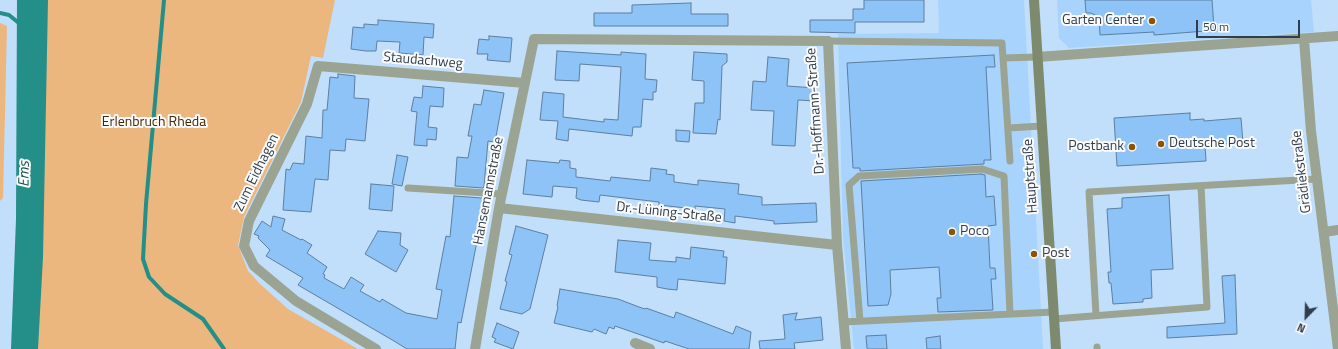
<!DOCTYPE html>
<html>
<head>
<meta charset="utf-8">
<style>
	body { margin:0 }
	#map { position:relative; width:1338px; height:349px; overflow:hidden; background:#c1defb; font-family:"Titillium Web",sans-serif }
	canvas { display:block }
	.north { position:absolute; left:1286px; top:297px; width:40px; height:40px; -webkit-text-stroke:3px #fbfbfb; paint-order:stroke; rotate:203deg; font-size:11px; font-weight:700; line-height:16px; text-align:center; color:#2f3d4c }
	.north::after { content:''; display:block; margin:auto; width:14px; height:18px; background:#2f3d4c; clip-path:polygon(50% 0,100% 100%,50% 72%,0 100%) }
	.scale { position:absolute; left:1196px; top:20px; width:104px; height:18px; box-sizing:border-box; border:2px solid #2f3d4c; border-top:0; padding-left:5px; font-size:12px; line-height:14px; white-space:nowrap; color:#2f3d4c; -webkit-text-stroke:3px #fbfbfb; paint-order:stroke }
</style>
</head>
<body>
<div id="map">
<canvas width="1338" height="349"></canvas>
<div class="north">N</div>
<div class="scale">50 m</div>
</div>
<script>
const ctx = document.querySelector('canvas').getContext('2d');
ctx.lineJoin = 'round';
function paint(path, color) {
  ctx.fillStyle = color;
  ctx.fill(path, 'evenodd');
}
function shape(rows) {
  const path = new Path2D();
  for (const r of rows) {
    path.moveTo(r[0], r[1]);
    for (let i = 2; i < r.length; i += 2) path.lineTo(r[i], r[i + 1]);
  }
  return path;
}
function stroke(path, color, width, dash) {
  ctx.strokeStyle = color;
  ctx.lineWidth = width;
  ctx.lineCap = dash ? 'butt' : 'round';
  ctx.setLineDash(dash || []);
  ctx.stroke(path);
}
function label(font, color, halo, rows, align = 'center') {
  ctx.font = font + ' "Titillium Web",sans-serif';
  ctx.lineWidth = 4;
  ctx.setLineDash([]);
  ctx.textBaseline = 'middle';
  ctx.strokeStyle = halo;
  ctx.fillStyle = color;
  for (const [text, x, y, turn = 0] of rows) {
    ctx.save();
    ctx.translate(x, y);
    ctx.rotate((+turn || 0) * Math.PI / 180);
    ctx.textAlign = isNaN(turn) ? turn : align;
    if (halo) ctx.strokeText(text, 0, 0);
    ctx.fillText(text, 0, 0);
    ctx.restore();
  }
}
const built = shape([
	[938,0,1024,0,1043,349,854,349,843,238,838,34,939,33],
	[1057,0,1311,0,1314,32,1069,48,1059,38]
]);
const green = shape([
	[35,0,335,0,323,58,311,56,301,102,244,217,238,245,248,271,260,284,288,309,358,349,27,349],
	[0,23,7,26,3,198,0,201]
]);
const water = shape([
	[17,0,48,0,43,257,38,349,11,349,16,219]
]);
const stream = shape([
	[164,0,146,204,143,259,149,277,165,294,203,319,224,349],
	[0,13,9,15,20,24]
]);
const building = shape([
	[864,0,924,0,924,22,855,22,855,33,810,32,810,20,853,20,853,9,864,9,864,0],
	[1085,0,1212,0,1214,28,1206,29,1206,31,1154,35,1154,32,1100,35,1099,17,1091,13,1086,13,1085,0],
	[691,3,691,14,728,14,728,26,594,26,594,13,632,13,632,5,691,3],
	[378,20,434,24,433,38,424,37,423,55,399,53,400,42,377,41,376,51,366,51,351,49,353,27,364,28,364,24,378,25,378,20],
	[489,36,512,38,510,62,487,60,488,54,477,54,479,39,489,40,489,36],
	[557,51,621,55,621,52,646,54,645,79,657,80,656,92,653,92,653,100,643,99,641,127,633,127,632,136,569,129,568,141,556,139,558,121,540,120,543,92,564,94,563,117,604,122,604,119,618,120,621,67,580,64,579,81,555,80,557,51],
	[694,52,727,54,727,62,722,66,720,120,718,119,716,134,693,133,695,103,704,103,704,81,692,80,694,52],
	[994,55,995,67,986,67,991,160,984,160,984,164,860,171,860,168,853,168,847,63,994,55],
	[768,57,789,59,787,86,816,88,815,101,798,100,795,146,772,145,774,111,751,110,753,81,766,82,768,57],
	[338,74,355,76,354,98,369,99,365,141,346,139,345,151,330,150,328,180,315,179,311,212,283,210,286,169,290,170,293,163,304,164,306,136,322,138,323,110,327,110,330,77,338,78,338,74],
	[423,86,444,88,443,107,430,106,428,127,437,128,436,140,427,139,427,146,414,145,417,112,411,111,414,97,422,98,423,86],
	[484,90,504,93,495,142,488,141,484,186,483,188,455,186,457,157,468,158,472,136,468,136,474,104,481,105,484,90],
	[1190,113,1190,120,1204,119,1204,121,1241,118,1243,143,1205,145,1206,161,1117,166,1114,118,1190,113],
	[676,130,690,131,689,142,676,141,676,130],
	[397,155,408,157,402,186,392,184,397,155],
	[527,160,559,163,560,160,570,161,570,168,576,169,576,177,610,181,611,177,650,181,651,168,667,170,666,174,674,175,674,182,698,185,698,180,739,184,738,194,762,197,762,205,816,203,817,222,774,224,774,221,735,216,735,223,724,221,725,209,695,206,695,209,659,205,659,202,600,195,599,202,581,200,576,198,577,188,553,186,552,197,523,194,527,160],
	[981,174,985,175,986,197,994,196,996,225,988,226,990,268,995,268,996,279,991,279,993,310,938,312,937,298,941,298,939,267,890,270,891,294,888,305,868,306,861,181,981,174],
	[371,184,394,186,392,211,369,209,371,184],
	[1169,195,1173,269,1151,270,1152,298,1143,299,1143,302,1113,304,1111,283,1109,283,1108,272,1111,272,1107,209,1122,208,1122,198,1169,195],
	[454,196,482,198,480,226,461,323,458,322,455,349,407,349,394,341,298,285,303,278,266,256,270,250,258,238,259,236,254,234,262,221,271,227,273,216,285,219,282,230,301,240,302,239,312,245,307,253,327,267,323,274,325,275,324,278,344,289,351,277,364,285,360,291,380,302,382,299,406,313,437,319,442,290,436,289,446,236,450,237,454,196],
	[516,226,548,235,530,309,522,314,500,309,507,282,505,281,512,255,509,254,516,226],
	[378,231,401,233,400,245,408,250,396,272,365,254,378,231],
	[618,240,651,243,649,260,676,262,676,257,690,259,691,247,724,251,723,257,727,257,725,284,678,279,677,290,667,289,657,287,657,277,615,272,618,240],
	[1235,275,1237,334,1167,338,1167,327,1225,323,1222,276,1235,275],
	[560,289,618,299,639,307,645,309,646,308,674,318,676,312,733,334,736,326,751,332,749,349,689,349,665,341,664,343,615,326,614,329,609,327,606,334,594,329,592,332,554,323,558,307,557,306,560,289],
	[797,313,795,320,821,317,823,340,794,343,795,349,760,349,759,341,785,339,783,315,797,313],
	[497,323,519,332,513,349,494,342,496,339,492,337,497,323],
	[886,335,887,349,868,349,867,348,866,336,886,335],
	[940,336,941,349,927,349,926,338,940,336]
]);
const lane = shape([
	[828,41,1002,43,1010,161],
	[1003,58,1037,57],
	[1008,128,1042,126],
	[408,188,502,194],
	[1096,315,1089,192,1317,179],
	[1054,319,1207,307,1201,186],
	[860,321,849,185,859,176,982,169,1004,176,1010,314],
	[843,322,1054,312],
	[1097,347,1097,349]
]);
const street = shape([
	[1304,39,1311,131,1338,349],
	[1037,57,1338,36],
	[499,208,837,245],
	[1324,232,1338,230],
	[635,343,650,349],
	[376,349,296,301,254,266,244,246,249,221,307,104,318,66,525,83],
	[475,349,499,208,534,39,828,41,837,245,846,349]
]);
const secondary = shape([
	[1034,0,1056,349]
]);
const markers = [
	[1152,21,4,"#8a5502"],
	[1161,144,4,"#8a5502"],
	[1132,147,4,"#8a5502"],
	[952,232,4,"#8a5502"],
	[1034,254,4,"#8a5502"]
];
const poiNames = [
	["Garten Center",1144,21,"right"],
	["Deutsche Post",1169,144],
	["Postbank",1124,147,"right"],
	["Poco",960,232],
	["Post",1042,254]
];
const streetNames = [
	["Staudachweg",423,61,5],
	["Dr.-Hoffmann-Straße",816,111,-94],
	["Grädiekstraße",1302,172,-97],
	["Zum Eidhagen",257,173,-64],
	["Hauptstraße",1031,176,-94],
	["Hansemannstraße",489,191,-79],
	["Dr.-Lüning-Straße",669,213,6]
];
const parkNames = [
	["Erlenbruch Rheda",154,123]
];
const waterNames = [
	["Ems",25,174,-89]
];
paint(built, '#a8d3fc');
paint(green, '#ebb77e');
paint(water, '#238f88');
stroke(stream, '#238f88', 4);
paint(building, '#8dc3f7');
stroke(building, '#5d7fa0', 1);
stroke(lane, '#9ba492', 7);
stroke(street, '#9ba492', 10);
stroke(secondary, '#7d8a6e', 10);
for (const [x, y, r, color] of markers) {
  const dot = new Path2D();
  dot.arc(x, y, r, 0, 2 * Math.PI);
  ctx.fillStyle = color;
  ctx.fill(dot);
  stroke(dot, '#fbfbfb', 1.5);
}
label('14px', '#2f3d4c', '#fbfbfb', poiNames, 'left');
label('14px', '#2f3d4c', '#fbfbfb', streetNames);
label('14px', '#412807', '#fbfbfb', parkNames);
label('italic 15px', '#16504c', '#fbfbfb', waterNames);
</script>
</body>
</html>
